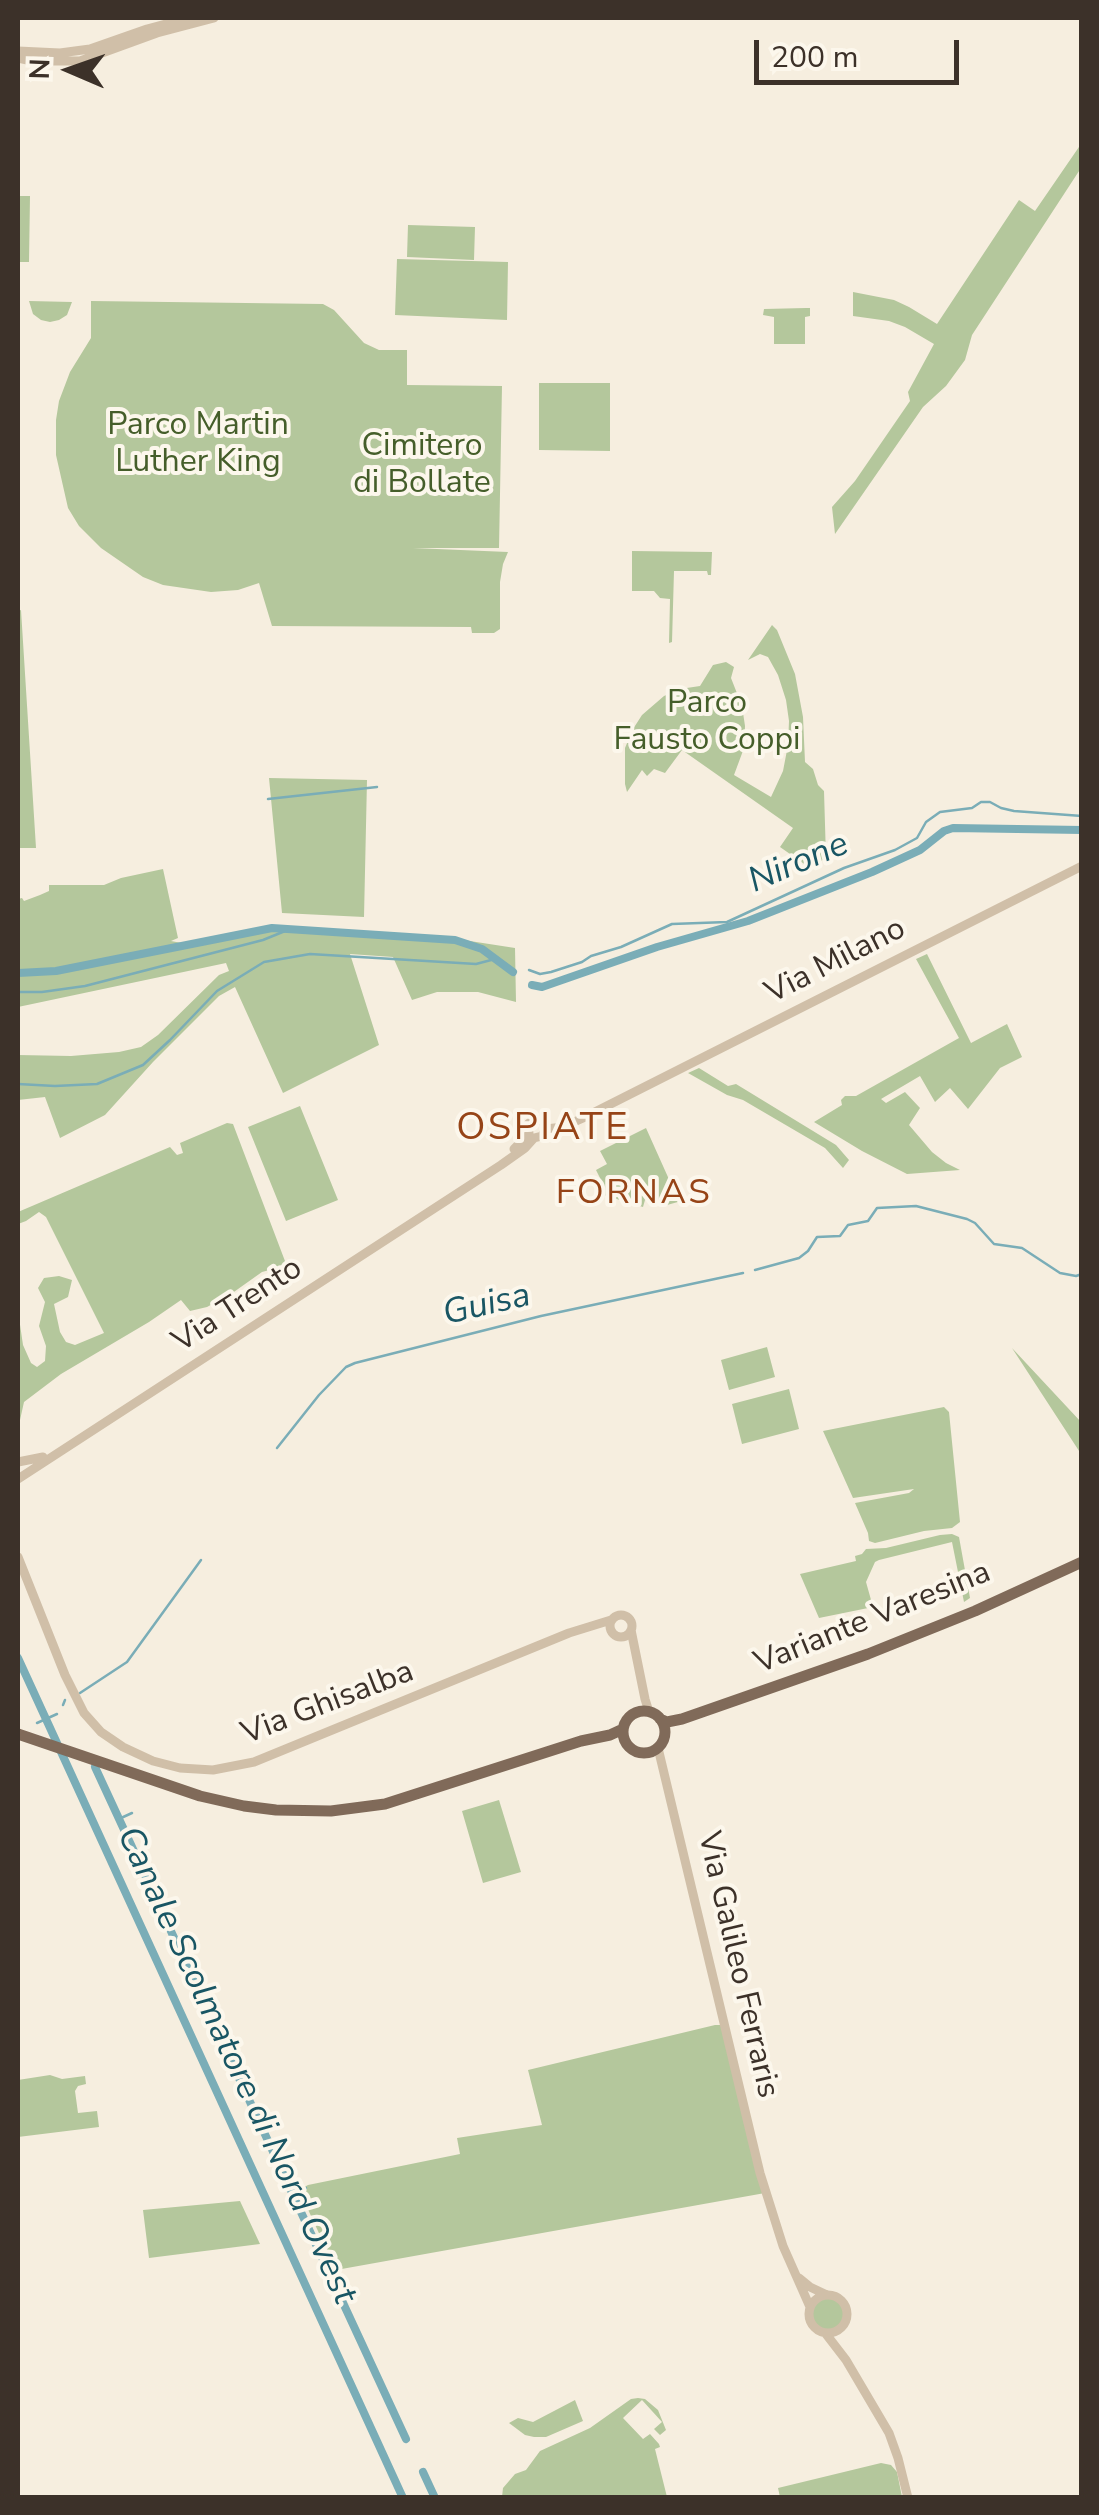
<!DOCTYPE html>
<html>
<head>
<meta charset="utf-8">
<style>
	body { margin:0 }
	#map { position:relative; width:1099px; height:2515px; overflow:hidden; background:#f6eedf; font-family:"Nunito Sans",sans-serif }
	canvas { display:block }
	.frame { position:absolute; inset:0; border:20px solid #3c3129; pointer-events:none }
	.north { position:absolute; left:20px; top:20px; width:100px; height:100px; -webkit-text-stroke:8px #fcf7ec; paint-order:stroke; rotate:272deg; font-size:28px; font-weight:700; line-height:40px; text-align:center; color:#3c3129 }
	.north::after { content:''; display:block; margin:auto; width:35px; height:45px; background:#3c3129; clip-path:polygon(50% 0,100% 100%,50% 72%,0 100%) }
	.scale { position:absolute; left:754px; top:40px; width:205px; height:45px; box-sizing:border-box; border:5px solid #3c3129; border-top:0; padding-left:12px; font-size:30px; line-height:35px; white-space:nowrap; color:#3c3129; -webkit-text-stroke:8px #fcf7ec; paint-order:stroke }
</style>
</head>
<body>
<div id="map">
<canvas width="1099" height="2515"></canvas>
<div class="frame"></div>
<div class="north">N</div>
<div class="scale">200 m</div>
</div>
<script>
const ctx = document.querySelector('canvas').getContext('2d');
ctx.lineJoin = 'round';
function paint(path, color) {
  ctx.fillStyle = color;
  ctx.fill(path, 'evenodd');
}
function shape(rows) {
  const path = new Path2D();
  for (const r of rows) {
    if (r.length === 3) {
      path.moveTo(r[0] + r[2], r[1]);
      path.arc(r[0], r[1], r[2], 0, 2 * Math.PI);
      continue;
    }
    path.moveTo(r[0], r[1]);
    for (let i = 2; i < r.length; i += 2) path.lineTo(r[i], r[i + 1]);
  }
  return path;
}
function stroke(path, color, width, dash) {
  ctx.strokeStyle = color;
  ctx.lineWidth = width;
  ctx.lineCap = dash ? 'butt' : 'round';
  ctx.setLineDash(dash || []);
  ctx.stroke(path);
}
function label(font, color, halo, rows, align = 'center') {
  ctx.font = font + ' "Nunito Sans",sans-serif';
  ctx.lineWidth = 8;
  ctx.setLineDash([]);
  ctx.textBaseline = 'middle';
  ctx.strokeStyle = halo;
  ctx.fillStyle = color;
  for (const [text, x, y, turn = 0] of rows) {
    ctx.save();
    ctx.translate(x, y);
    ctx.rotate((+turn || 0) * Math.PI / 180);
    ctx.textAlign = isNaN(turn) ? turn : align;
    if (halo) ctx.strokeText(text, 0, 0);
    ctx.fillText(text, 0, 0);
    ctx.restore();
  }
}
const green = shape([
	[1081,144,1081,168,972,335,965,360,946,386,923,407,835,534,832,507,855,481,910,401,908,392,934,344,905,327,889,321,853,316,853,292,894,300,909,307,937,324,1019,200,1035,211],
	[18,196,30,196,29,262,18,262],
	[408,225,475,227,474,260,407,257],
	[397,259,508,262,507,320,395,315],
	[29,301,72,302,67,315,59,320,50,322,41,320,33,314],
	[91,301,323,304,334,310,364,343,379,350,407,350,407,385,502,386,499,548,413,548,508,552,503,564,500,582,500,629,494,633,472,633,471,627,272,626,259,583,238,590,211,592,163,585,143,577,101,548,79,526,68,508,56,455,56,420,59,401,70,372,91,338],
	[806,308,810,308,810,316,805,317,805,344,774,344,774,317,763,315,764,309],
	[539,383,610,383,610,451,539,450],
	[632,551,712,552,711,575,708,575,707,571,674,571,672,642,669,643,670,599,660,598,654,591,632,591],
	[21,610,36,848,18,848,18,611],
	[772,625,777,630,795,674,803,717,805,762,813,769,818,785,824,791,826,858,810,868,780,847,793,828,682,750,665,773,654,769,647,776,642,770,627,792,625,784,625,748,633,729,642,715,664,696,680,689,700,686,713,665,726,662,734,667,731,678,742,706,745,726,744,748,734,775,771,797,783,771,788,745,789,721,786,700,778,675,768,657,760,654,748,660],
	[269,778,367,780,364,917,282,913],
	[163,869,178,938,171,941,187,944,272,926,444,937,515,948,516,1002,478,992,437,992,412,1000,393,957,350,954,379,1045,283,1093,235,987,219,996,153,1062,105,1115,60,1138,45,1097,18,1100,18,1055,71,1056,119,1052,141,1047,158,1035,219,975,229,971,226,963,18,1007,18,899,22,898,24,901,40,895,49,891,49,885,104,885,121,878],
	[927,954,971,1043,1007,1024,1022,1057,1000,1068,968,1109,950,1088,935,1102,920,1076,881,1099,886,1103,905,1092,920,1108,909,1125,932,1152,946,1163,960,1170,907,1174,862,1151,814,1122,842,1105,841,1100,845,1096,856,1096,959,1038,916,959],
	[699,1068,728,1086,736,1084,836,1145,849,1160,843,1168,825,1148,743,1100,727,1095,688,1073],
	[300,1106,338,1200,286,1221,248,1127],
	[227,1123,233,1124,288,1269,286,1273,273,1269,262,1272,231,1294,207,1307,190,1311,181,1300,149,1322,61,1374,24,1402,18,1429,18,1311,23,1345,31,1363,37,1367,45,1361,46,1346,39,1326,45,1302,38,1288,44,1278,59,1276,72,1280,68,1297,54,1304,60,1332,66,1342,75,1345,104,1333,46,1217,39,1212,26,1221,18,1224,18,1212,170,1147,177,1155,183,1153,180,1143],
	[646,1128,676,1195,683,1193,685,1200,667,1205,645,1200,643,1207,597,1193,604,1186,596,1170,607,1164,600,1151],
	[767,1347,775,1377,729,1390,721,1360],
	[1012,1348,1081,1422,1081,1454],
	[789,1389,799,1429,742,1444,732,1404],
	[944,1407,949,1412,960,1522,952,1528,924,1531,875,1543,869,1541,868,1533,855,1503,909,1493,914,1489,853,1498,823,1431],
	[940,1535,952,1534,959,1537,970,1598,964,1602,952,1542,879,1560,875,1562,866,1582,873,1607,819,1618,800,1574,856,1561,855,1556,862,1554,866,1549,886,1548],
	[499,1800,521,1872,483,1883,462,1811],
	[715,2025,723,2025,765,2193,336,2270,299,2190,308,2185,460,2154,457,2138,542,2125,528,2070],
	[50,2075,62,2079,85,2076,86,2084,78,2086,75,2091,78,2113,97,2111,99,2127,18,2137,18,2080],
	[240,2201,260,2244,149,2258,143,2210],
	[828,2314,16],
	[638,2398,645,2399,658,2410,666,2430,660,2435,654,2429,662,2422,642,2400,623,2418,643,2439,650,2434,659,2444,660,2447,655,2449,667,2497,502,2497,503,2488,515,2474,526,2470,540,2451,590,2428,631,2399],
	[575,2400,583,2421,546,2437,534,2437,525,2435,509,2423,518,2418,533,2422],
	[881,2463,891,2465,897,2472,902,2497,780,2497,778,2488]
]);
const stream = shape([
	[268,799,377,787],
	[529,970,540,974,551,972,582,962,591,956,621,947,672,924,727,922,844,868,895,850,917,838,926,822,940,812,972,808,981,802,990,802,1001,808,1014,811,1082,816],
	[18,992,42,992,85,986,263,940,290,929],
	[18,1084,55,1086,97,1084,143,1065,170,1040,217,991,264,962,310,954,476,964,495,959],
	[755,1270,799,1258,808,1251,817,1237,840,1236,848,1225,868,1221,877,1208,916,1206,967,1219,975,1223,994,1244,1022,1248,1060,1273,1076,1276,1082,1274],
	[277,1448,319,1395,346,1367,355,1363,541,1316,743,1273],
	[80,1693,127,1662,201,1560],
	[63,1705,65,1700],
	[37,1723,57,1714],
	[121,1818,132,1813],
	[295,2191,306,2188],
	[292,2192,294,2191]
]);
const canal = shape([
	[18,973,56,971,272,928,455,940,482,949,513,972],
	[532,985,542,987,657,947,748,921,872,872,920,850,944,831,953,828,1082,830],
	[18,1658,403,2498],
	[95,1767,406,2439],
	[423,2472,435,2498]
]);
const minor = shape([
	[18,51,60,53,90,49,147,29,188,18],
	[18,58,32,61,80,61,157,33,214,18],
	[546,1129,563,1127,583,1118,1082,866],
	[529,1134,528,1124,534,1119,543,1121,546,1129],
	[514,1149,529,1134],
	[18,1462,43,1457],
	[18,1479,501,1165,525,1148,534,1138,542,1136,546,1129],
	[18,1557,65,1675,84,1713,101,1732,123,1747,153,1761,180,1768,213,1770,254,1762,569,1633,611,1620],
	[621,1626,11],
	[631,1630,645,1699,649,1712],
	[658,1748,760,2173,783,2246,810,2307],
	[799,2278,810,2287,827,2295],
	[828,2314,19],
	[826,2334,846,2360,889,2433,898,2458,908,2498]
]);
const major = shape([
	[644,1732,21],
	[660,1719,667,1722,682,1719,868,1654,975,1611,1082,1562],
	[18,1734,200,1796,244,1806,276,1810,331,1811,385,1804,581,1741,610,1735,623,1729]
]);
const parkNames = [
	["Parco Martin",198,426],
	["Luther King",198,463],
	["Cimitero",422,447],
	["di Bollate",422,484],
	["Parco",707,704],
	["Fausto Coppi",707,741]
];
const streetNames = [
	["Via Milano",836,962,-27],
	["Via Trento",238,1306,-33],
	["Variante Varesina",873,1619,-22],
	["Via Ghisalba",328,1704,-21],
	["Via Galileo Ferraris",737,1965,77]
];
const waterNames = [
	["Nirone",799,864,-23],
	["Guisa",487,1306,-13],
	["Canale Scolmatore di Nord Ovest",235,2066,65]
];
const neighbourhoodNames = [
	["FORNAS",634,1195]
];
const quarterNames = [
	["OSPIATE",543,1130]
];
paint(green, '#b4c79c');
stroke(stream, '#7aadb7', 2.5);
stroke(canal, '#7aadb7', 8);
stroke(minor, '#d0bfa8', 9);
stroke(major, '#806a59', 11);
label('32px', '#455e2a', '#fcf7ec', parkNames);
label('32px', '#3c3129', '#fcf7ec', streetNames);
label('italic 35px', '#195664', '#fcf7ec', waterNames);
ctx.letterSpacing = '2.5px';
label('35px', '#964417', '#fcf7ec', neighbourhoodNames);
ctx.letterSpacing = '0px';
ctx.letterSpacing = '2.5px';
label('38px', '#964417', '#fcf7ec', quarterNames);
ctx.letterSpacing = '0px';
</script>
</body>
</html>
